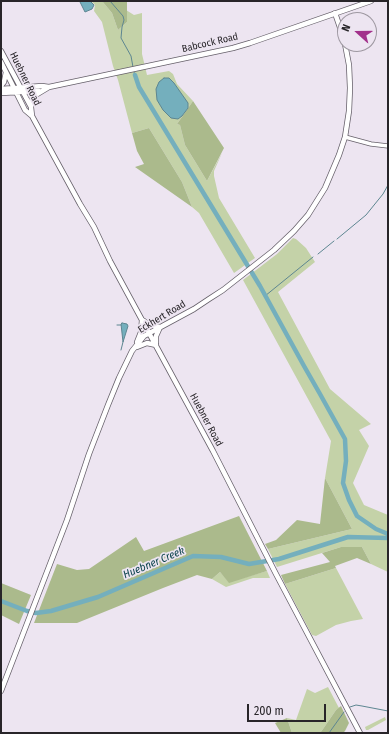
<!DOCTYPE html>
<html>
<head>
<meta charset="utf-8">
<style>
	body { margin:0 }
	#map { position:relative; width:389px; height:734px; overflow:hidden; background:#ede5f1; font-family:"Fira Sans Condensed",sans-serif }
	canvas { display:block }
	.frame { position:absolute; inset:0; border:2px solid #282529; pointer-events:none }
	.north { position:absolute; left:337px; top:12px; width:40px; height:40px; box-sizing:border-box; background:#ede5f1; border:1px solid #9e98a1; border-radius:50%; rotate:291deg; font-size:11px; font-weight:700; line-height:16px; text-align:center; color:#282529 }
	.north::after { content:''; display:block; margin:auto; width:14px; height:18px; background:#a2308b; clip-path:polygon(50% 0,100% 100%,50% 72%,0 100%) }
	.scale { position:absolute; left:247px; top:704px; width:79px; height:18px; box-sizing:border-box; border:2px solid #282529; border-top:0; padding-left:5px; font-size:12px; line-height:14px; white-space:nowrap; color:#282529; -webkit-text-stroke:3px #ede5f1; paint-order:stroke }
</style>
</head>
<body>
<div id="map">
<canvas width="389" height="734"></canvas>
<div class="frame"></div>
<div class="north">N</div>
<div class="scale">200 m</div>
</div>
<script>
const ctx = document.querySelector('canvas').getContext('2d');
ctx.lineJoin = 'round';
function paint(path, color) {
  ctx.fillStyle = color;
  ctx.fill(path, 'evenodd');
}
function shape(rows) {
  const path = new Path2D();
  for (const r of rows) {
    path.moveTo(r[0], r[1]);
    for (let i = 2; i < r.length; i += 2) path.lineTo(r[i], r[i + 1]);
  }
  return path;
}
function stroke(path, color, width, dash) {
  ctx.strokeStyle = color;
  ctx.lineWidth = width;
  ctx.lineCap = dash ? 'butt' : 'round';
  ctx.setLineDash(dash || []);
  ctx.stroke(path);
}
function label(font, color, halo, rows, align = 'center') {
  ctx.font = font + ' "Fira Sans Condensed",sans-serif';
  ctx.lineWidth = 3.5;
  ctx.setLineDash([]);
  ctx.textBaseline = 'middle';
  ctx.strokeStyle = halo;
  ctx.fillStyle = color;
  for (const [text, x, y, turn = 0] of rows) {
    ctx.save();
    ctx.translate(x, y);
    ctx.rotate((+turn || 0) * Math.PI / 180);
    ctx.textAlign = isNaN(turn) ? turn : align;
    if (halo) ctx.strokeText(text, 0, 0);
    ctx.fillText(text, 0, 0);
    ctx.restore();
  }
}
const green = shape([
	[91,1,102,1,112,13,118,30,127,22,126,10,134,15,142,13,142,54,147,75,169,71,173,74,177,84,193,101,177,124,180,125,185,145,207,181,222,153,214,171,214,176,219,198,255,258,234,273,199,213,192,207,182,182,149,128,132,133,118,80,113,66,102,22,94,11,95,5],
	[293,238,296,239,306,248,315,262,278,292,330,389,371,424,359,430,369,446,353,483,364,505,388,515,388,572,371,564,362,547,341,547,277,567,268,549,352,529,325,478,331,441,243,280,277,254],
	[336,568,363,619,351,621,336,625,316,636,312,635,285,584],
	[267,571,270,578,253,578,226,587,212,579,220,572,229,582],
	[328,687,339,708,336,710,323,729,320,733,292,733,287,718,296,720,307,689,315,693],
	[385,717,386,720,368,730,366,730,365,727]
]);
const forest = shape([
	[102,1,127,1,127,22,118,30,112,13],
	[193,101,224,148,207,181,185,145,180,125,177,124],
	[149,128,182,182,192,207,135,167,144,164,137,151,132,133],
	[325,478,352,529,268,549,265,544,276,540,297,520,320,524],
	[239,516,267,571,229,583,220,572,212,579,197,575,163,588,77,623,34,623,57,564,77,570,89,569,136,537,144,551],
	[341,547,362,547,371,564,357,558,335,566,336,568,285,584,281,575,330,562,322,553],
	[1,583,31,595,19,624,1,615],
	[341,706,349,723,345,731,343,733,320,733,323,729,336,710],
	[287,718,292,733,281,733,275,723]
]);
const water = shape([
	[80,1,90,1,94,5,92,9,85,12,80,2,80,1],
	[164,78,169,78,174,83,188,103,188,108,182,116,178,119,171,118,163,110,157,100,156,89,159,82,164,78],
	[122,323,127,324,128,326,123,342,121,324,122,323]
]);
const stream = shape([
	[110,1,123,16,124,20,122,27,121,38,131,56,133,67],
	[134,72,135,75],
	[337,239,366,215,383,194,388,185],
	[318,254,334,241],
	[265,296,313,257],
	[117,325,121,325],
	[121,350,123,342],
	[350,707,356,705,362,706,388,711],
	[329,733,344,712]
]);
const river = shape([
	[135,75,139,87,260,286,304,366,320,394,345,439,346,461,343,483,349,500,357,516,376,529,388,534],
	[1,601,27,611,36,613,51,611,98,597,193,556,221,557,249,564,279,559,348,537,388,538]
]);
const minor = shape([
	[345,137,371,144,388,146]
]);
const major = shape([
	[335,13,345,42],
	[1,51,31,107,32,116],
	[1,62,25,110,32,116,80,204,94,227,110,261,213,451,276,574,360,733],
	[1,86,4,82,6,72],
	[1,89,42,86,49,87],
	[1,93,39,91],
	[31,107,31,102,34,96,49,87,233,48,250,43,371,1],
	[144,321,149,325,160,327,156,336,156,343],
	[137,342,141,332,142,320],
	[137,347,147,343,156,345],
	[1,691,67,520,89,454,108,405,119,378,132,351,144,336,194,309,209,299,223,290,274,250,294,231,308,215,325,188,339,155,345,137,349,111,350,88,349,65,345,44]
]);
const streetNames = [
	["Babcock Road",210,43,-13],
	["Huebner Road",25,79,64],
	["Eckhert Road",162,317,-31],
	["Huebner Road",206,420,62]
];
const waterNames = [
	["Huebner Creek",154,563,-23]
];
paint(green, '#c4d2a8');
paint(forest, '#abba8c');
paint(water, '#74afbd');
stroke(water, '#5d8691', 1);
stroke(stream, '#5d8691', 1);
stroke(river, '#74afbd', 4.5);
stroke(minor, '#66606a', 5);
stroke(major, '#66606a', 6);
stroke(minor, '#fff', 3.5);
stroke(major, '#fff', 4.5);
label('10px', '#282529', '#ede5f1', streetNames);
label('italic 11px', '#0d444e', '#ede5f1', waterNames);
</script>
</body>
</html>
